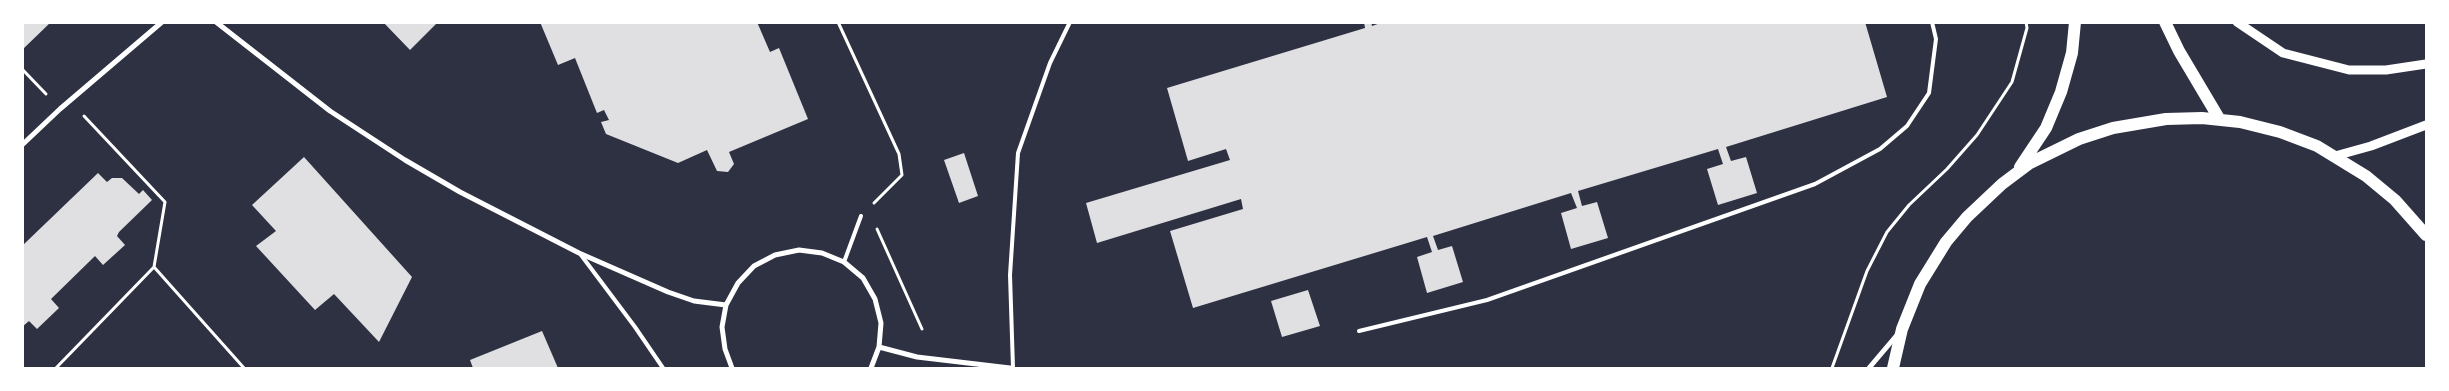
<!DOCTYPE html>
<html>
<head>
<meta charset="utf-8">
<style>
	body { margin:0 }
	#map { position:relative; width:2449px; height:391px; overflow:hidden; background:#2d3142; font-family:Lato,sans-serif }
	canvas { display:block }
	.frame { position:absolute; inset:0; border:24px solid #fff; pointer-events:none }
</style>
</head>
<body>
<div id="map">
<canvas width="2449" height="391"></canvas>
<div class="frame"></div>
</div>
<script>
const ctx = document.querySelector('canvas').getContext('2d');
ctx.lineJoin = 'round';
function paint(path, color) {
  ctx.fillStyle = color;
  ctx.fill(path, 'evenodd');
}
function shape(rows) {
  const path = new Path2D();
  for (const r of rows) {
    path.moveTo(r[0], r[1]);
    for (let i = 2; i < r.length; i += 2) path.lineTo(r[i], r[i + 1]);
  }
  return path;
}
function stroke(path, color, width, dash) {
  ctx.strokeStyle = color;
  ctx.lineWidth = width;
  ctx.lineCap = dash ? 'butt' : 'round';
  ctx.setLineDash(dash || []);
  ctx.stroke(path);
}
const building = shape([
	[22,22,51,22,22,50],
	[383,22,438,22,410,50],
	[540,22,757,22,770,52,779,48,808,119,729,152,734,164,728,172,717,171,707,150,678,163,606,134,601,122,609,120,604,110,597,113,575,58,558,65],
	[1364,22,1371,22,1372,26,1383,22,1865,22,1887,97,1726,147,1731,161,1746,157,1757,193,1718,205,1707,169,1723,164,1718,149,1578,191,1582,206,1597,202,1608,238,1571,249,1561,213,1577,208,1571,193,1433,236,1438,250,1452,246,1463,282,1427,293,1417,257,1432,252,1427,237,1193,308,1170,231,1243,209,1241,199,1097,243,1086,203,1230,160,1226,149,1188,161,1167,88,1365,28],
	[964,153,978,196,959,203,944,160],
	[304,157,412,277,379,342,334,294,315,310,256,246,276,231,252,205],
	[98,173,107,182,112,178,122,178,139,194,143,190,152,200,119,232,117,236,125,245,103,265,95,256,51,299,59,308,37,329,29,321,22,327,22,246],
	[1308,290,1320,326,1282,337,1271,301],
	[542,331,558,368,473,368,470,360]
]);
const path = shape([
	[838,22,899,154,902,175,874,203],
	[22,69,46,94],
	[84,116,165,202,154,267,244,368],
	[877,229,922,329],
	[56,368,154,267],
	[1832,368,1867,271,1887,232,1909,205,1947,169,1977,135,2012,82,2027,28,2026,22]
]);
const service = shape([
	[581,255,635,327,663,368],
	[844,262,861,216],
	[1359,331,1487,300,1815,184,1880,149,1907,126,1929,93,1936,39,1932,22],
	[1013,368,1010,275,1018,153,1050,63,1070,22]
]);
const minor = shape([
	[216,22,330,111,405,160,460,192,579,253,668,292,694,301,726,305],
	[22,145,60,109,162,22],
	[879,347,917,357,1010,368],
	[732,368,725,349,722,327,726,305,738,283,754,266,775,255,799,250,822,253,844,262,863,278,875,299,881,323,879,347,871,368],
	[1869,368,1897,335]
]);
const tertiary = shape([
	[2237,22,2283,53,2349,70,2386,70,2426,64],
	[2335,156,2371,146,2426,125]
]);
const primary = shape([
	[2165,22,2179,51,2220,120],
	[2020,167,2046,128,2061,92,2072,53,2075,22],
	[1893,368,1902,329,1920,284,1946,242,1967,217,2002,184,2030,163,2079,139,2113,128,2166,119,2202,118,2240,122,2280,132,2317,146,2366,176,2395,200,2426,235]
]);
paint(building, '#e0e0e3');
stroke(path, '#fff', 3);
stroke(service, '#fff', 4);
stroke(minor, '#fff', 5);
stroke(tertiary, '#fff', 9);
stroke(primary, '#fff', 12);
</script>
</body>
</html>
